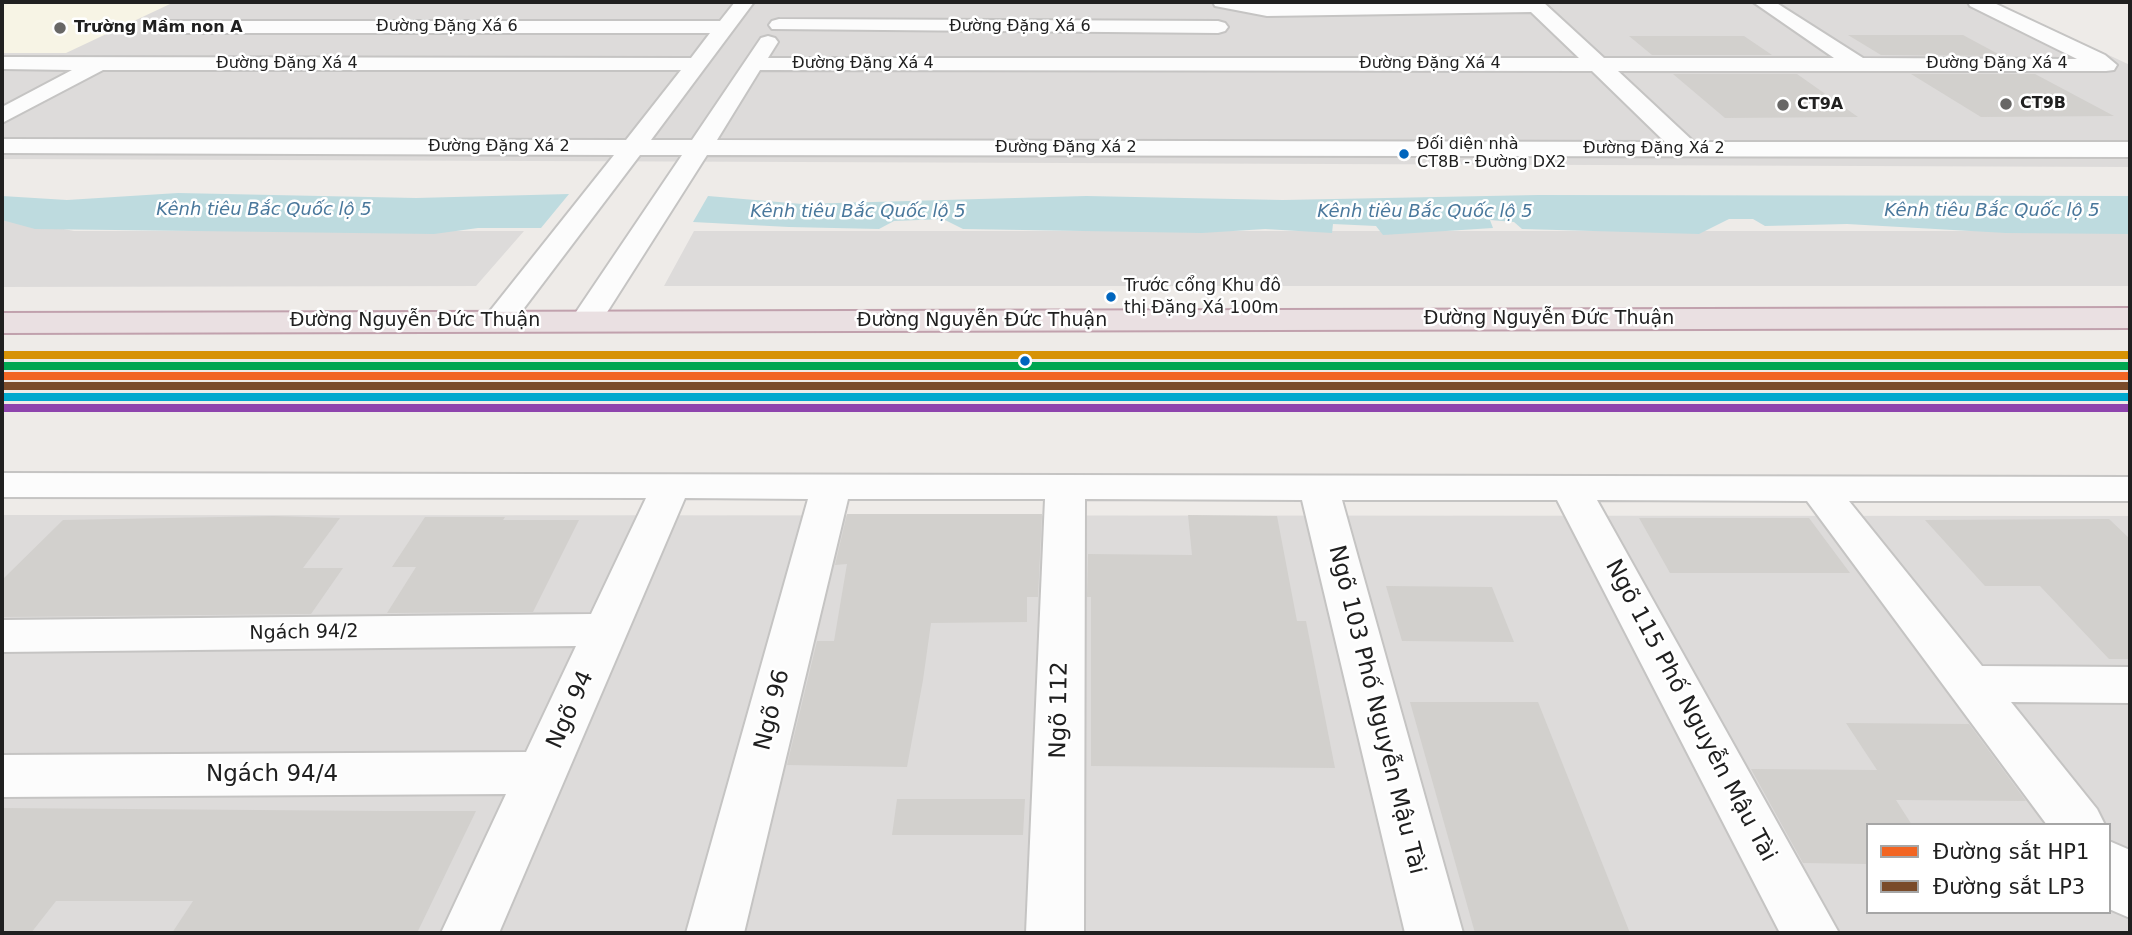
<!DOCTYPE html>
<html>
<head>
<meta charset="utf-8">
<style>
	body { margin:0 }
	#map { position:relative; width:2132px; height:935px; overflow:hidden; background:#eeebe8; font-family:"DejaVu Sans",sans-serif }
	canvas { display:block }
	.frame { position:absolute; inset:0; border:4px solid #202020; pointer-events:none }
	.legend { position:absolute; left:1866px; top:823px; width:245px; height:91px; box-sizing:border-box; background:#fff; border:2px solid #a6a6a6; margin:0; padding:9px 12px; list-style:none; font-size:21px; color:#202020 }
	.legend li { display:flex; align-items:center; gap:14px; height:35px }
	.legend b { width:35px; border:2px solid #a6a6a6 }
</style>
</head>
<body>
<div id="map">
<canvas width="2132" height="935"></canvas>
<div class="frame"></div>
<ul class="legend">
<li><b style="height:9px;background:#f26522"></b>Đường sắt HP1</li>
<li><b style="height:9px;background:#7a4b2a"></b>Đường sắt LP3</li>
</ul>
</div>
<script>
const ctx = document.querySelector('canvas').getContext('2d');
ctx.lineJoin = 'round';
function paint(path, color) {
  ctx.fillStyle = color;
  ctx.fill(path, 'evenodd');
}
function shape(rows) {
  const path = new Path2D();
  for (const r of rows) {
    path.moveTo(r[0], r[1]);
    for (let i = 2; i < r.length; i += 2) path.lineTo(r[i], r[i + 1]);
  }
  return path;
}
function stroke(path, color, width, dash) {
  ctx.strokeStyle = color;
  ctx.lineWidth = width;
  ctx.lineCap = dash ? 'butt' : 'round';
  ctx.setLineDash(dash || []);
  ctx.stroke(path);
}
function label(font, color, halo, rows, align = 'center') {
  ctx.font = font + ' "DejaVu Sans",sans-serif';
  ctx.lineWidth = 5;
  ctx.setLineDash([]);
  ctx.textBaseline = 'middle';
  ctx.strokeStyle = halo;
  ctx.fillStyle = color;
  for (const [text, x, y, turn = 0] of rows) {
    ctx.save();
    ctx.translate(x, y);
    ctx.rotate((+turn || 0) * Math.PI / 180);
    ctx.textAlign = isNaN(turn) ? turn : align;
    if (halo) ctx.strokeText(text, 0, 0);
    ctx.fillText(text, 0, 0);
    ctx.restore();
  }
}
const residential = shape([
	[2,2,1995,2,2130,65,2130,167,2,159],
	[2,217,74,231,524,231,476,286,2,287],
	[694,231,2130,231,2130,286,664,286],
	[2,515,2130,516,2130,933,2,933],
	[1868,825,2109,825,2109,912,1868,912]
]);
const education = shape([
	[6,2,12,2,170,4,66,53,2,53,2,4]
]);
const water = shape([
	[178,193,416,198,569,194,541,228,478,228,434,234,35,229,2,220,2,196,67,200],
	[1538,195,2130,196,2130,234,2006,233,1847,224,1765,226,1753,219,1729,219,1699,234,1522,229,1514,222,1490,220,1493,228,1383,235,1376,226,1333,224,1332,233,1265,229,1202,233,963,229,943,219,894,221,879,229,789,227,693,222,708,196,802,204,1086,196,1283,200]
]);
const building = shape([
	[1848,35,1963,35,2002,56,1881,55],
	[1629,36,1744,36,1772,55,1652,55],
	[1673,74,1797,74,1858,117,1725,118],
	[1911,74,2035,74,2114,116,1981,117],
	[847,514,1042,514,1038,597,1027,597,1027,622,931,623,923,680,907,767,787,765,817,641,834,641,847,564,835,565],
	[1188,515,1277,516,1297,621,1306,621,1335,768,1091,766,1091,597,1087,597,1088,554,1192,555],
	[273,516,340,518,303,568,343,568,311,614,2,617,2,580,63,520],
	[425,517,505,517,503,520,579,520,533,612,387,613,416,567,392,567],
	[1639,518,1809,518,1850,573,1670,573],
	[2109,519,2130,539,2130,659,2109,659,2040,586,1985,586,1925,520],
	[1386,586,1492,587,1514,642,1402,641],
	[1410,702,1538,702,1630,933,1475,933],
	[1846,723,1969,724,2026,801,1896,800,1912,825,1868,825,1868,864,1803,863,1751,769,1877,770],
	[897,799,1025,799,1023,835,892,835],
	[2,808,384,811,476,811,417,933,172,933,193,901,56,901,31,933,2,933]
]);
const minor = shape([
	[735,2,754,2,651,140,692,140,761,38,768,36,775,38,778,42,768,58,1579,58,1531,12,1267,16,1215,6,1213,2,1267,4,1543,2,1604,58,1834,58,1753,2,1775,2,1863,58,2077,59,1970,6,1968,2,1992,2,2105,55,2117,65,2114,70,2106,71,1618,71,1694,142,2130,142,2130,157,707,155,597,328,586,331,575,328,570,321,682,155,640,155,509,328,498,331,487,328,482,321,614,155,2,153,2,139,626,140,681,70,103,70,2,123,2,107,72,70,2,69,2,57,691,58,710,33,168,33,161,31,158,27,161,23,168,21,720,21,735,2],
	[760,70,1592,71,1665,142,717,140,760,70],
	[779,19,1218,21,1225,23,1228,27,1225,31,1218,33,772,29,769,25,772,21,779,19],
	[2,473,2130,477,2130,501,1849,501,1982,666,2130,667,2130,703,2011,702,2097,809,2105,825,2047,825,1807,501,1597,500,1839,933,1780,933,1557,500,1342,500,1463,933,1405,933,1302,500,1085,499,1084,933,1026,933,1045,499,848,499,744,933,686,933,808,499,685,498,499,933,441,933,506,794,2,797,2,755,526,752,576,646,2,652,2,620,591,614,646,498,2,497,2,473],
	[2109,841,2130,850,2130,918,2109,909,2109,841]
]);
const highway = shape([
	[2130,308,2130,328,2,333,2,313,2130,308]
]);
const rail1 = shape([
	[2,376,2130,376]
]);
const rail2 = shape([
	[2,386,2130,386]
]);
const rail3 = shape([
	[2,366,2130,366]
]);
const rail4 = shape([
	[2,397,2130,397]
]);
const rail5 = shape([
	[2,355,2130,355]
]);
const rail6 = shape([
	[2,408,2130,408]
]);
const markers = [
	[60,28,7,"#686766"],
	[2006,104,7,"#686766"],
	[1783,105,7,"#686766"],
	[1404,154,6,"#0065bd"],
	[1111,297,6,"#0065bd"],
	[1025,361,6,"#0065bd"]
];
const farStreetnames = [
	["Đường Đặng Xá 6",447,27],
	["Đường Đặng Xá 6",1020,27],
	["Đường Đặng Xá 4",287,64],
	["Đường Đặng Xá 4",863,64],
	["Đường Đặng Xá 4",1430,64],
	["Đường Đặng Xá 4",1997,64],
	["Đường Đặng Xá 2",499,147],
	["Đường Đặng Xá 2",1066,148],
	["Đường Đặng Xá 2",1654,149]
];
const farPoinames = [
	["Trường Mầm non A",74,28],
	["CT9B",2020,104],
	["CT9A",1797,105]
];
const farBusnames = [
	["Đối diện nhà",1417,145],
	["CT8B - Đường DX2",1417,163]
];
const busNames = [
	["Trước cổng Khu đô",1124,287],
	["thị Đặng Xá 100m",1124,309]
];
const farWaternames = [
	["Kênh tiêu Bắc Quốc lộ 5",264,210],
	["Kênh tiêu Bắc Quốc lộ 5",1992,211],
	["Kênh tiêu Bắc Quốc lộ 5",858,212],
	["Kênh tiêu Bắc Quốc lộ 5",1425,212]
];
const streetNames = [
	["Đường Nguyễn Đức Thuận",1549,319],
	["Đường Nguyễn Đức Thuận",415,321],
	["Đường Nguyễn Đức Thuận",982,321],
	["Ngách 94/2",304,633,-1]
];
const nearStreetnames = [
	["Ngõ 94",571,710,-66],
	["Ngõ 96",773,710,-76],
	["Ngõ 112",1060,710,-89],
	["Ngõ 103 Phố Nguyễn Mậu Tài",1376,710,76],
	["Ngõ 115 Phố Nguyễn Mậu Tài",1690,711,62],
	["Ngách 94/4",272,775]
];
paint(residential, '#dddbda');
paint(education, '#f7f4e5');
paint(water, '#bedbdf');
paint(building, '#d2d0cd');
stroke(minor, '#c5c4c3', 4);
stroke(highway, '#c1a1ad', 4);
paint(minor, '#fcfcfc');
paint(highway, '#eae0e2');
stroke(rail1, '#f26522', 8);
stroke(rail2, '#7a4b2a', 8);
stroke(rail3, '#00a651', 8);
stroke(rail4, '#00a9ce', 8);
stroke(rail5, '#d79205', 8);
stroke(rail6, '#8e44ad', 8);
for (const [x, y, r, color] of markers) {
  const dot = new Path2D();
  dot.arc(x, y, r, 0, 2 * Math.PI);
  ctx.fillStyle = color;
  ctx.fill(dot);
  stroke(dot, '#fff', 2.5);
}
label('16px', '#202020', '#fff', farStreetnames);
label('bold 16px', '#202020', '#fff', farPoinames, 'left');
label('16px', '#202020', '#fff', farBusnames, 'left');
label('17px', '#202020', '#fff', busNames, 'left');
label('italic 18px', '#4a789c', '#fff', farWaternames);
label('19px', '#202020', '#fff', streetNames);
label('23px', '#202020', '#fff', nearStreetnames);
</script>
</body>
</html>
